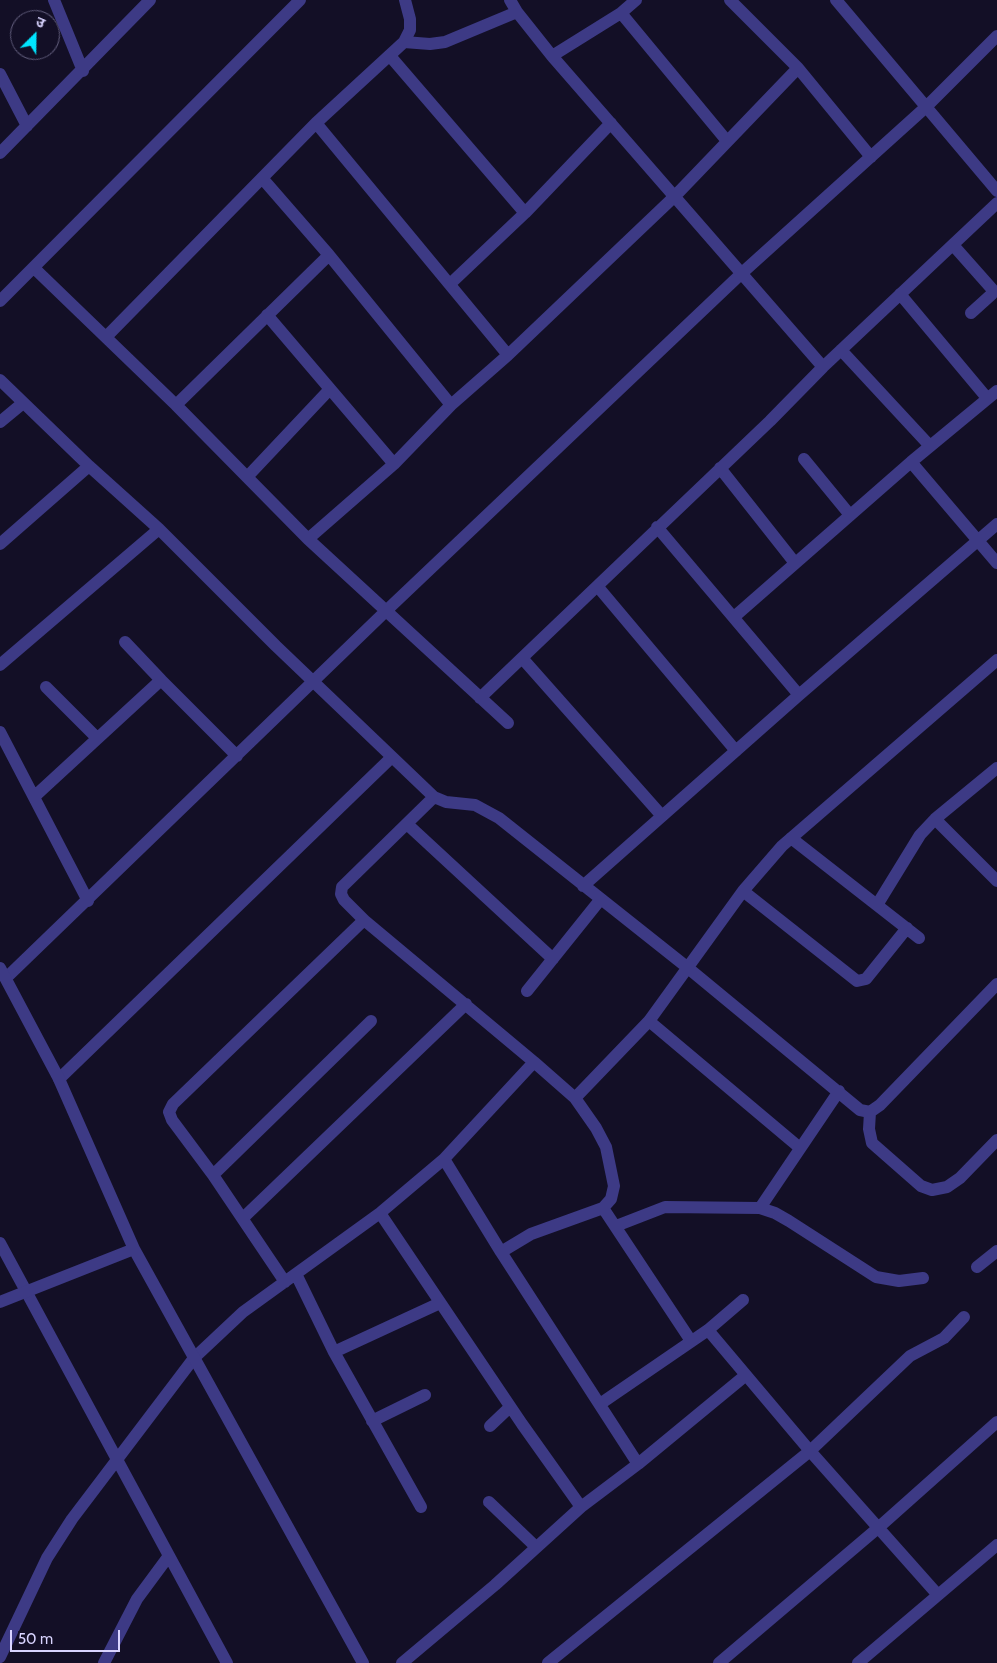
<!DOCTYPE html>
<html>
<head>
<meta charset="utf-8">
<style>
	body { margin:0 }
	#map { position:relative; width:997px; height:1663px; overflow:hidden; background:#130f26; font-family:Cabin,"Noto Sans Devanagari",sans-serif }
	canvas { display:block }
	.north { position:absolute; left:10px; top:10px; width:50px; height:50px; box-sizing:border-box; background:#130f26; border:1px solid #625e7d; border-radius:50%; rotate:23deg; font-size:14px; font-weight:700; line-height:20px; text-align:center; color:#d9d4ff }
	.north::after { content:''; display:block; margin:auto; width:18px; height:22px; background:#00e5ff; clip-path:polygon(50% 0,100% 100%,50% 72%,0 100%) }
	.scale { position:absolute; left:10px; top:1630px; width:110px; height:22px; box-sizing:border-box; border:2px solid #d9d4ff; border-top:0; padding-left:6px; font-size:15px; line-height:18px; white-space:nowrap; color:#d9d4ff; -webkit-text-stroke:4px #130f26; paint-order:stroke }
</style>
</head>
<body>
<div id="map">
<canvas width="997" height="1663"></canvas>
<div class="north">उ</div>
<div class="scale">50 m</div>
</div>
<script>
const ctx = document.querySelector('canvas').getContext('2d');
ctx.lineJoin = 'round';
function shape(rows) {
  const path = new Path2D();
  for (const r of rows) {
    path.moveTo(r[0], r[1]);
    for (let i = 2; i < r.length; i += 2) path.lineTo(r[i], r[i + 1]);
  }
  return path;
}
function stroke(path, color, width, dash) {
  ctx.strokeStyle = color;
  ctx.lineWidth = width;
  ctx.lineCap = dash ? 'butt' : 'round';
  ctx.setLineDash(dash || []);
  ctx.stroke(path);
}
const minor = shape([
	[54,0,83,71],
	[510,0,517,12,552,56,823,367],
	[730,0,798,68,871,157],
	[836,0,997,191],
	[621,13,727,141],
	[404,42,430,44,445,42,517,12],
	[390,56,525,213],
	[552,56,621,13,636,0],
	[0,74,27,126],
	[316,123,508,355],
	[0,153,150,0],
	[262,178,329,255,451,405],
	[953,245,992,289,992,294,971,313],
	[34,268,176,405,308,539,508,723],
	[450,284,525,213,611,123],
	[900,294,987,398],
	[0,301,300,0],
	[267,315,394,464],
	[106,337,316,123,404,42,410,30,410,19,405,0],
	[841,350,930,446],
	[0,380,89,466,159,529,276,646,434,797,446,802,475,805,499,818,688,968,860,1110,870,1112,880,1105,997,984],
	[176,405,329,255],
	[0,422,23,403],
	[804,459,850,515],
	[911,462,997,563],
	[720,468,795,563],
	[248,476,330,389],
	[657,527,799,695],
	[308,539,394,464,451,405,508,355,675,196,798,68],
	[0,544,89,466],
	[598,587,736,751],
	[734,617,911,462,997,391],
	[125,642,161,680],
	[522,658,662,816],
	[0,665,159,529],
	[46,687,97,738],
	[480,698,770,421,823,367,997,203],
	[0,732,88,901],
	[35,796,161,680,237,756],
	[935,819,997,881],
	[407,824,553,959],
	[791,838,919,938],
	[583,886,799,695,997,524],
	[743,891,857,981,866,979,907,928],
	[877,905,920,835,935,819,997,768],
	[6,978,387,610,742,273,926,107,997,36],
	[527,991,600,900],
	[649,1021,800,1148],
	[59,1079,392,757],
	[575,1098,649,1021,743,891,782,846,997,660],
	[870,1112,869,1129,872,1143,921,1186,932,1190,947,1187,960,1178,997,1140],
	[444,1159,501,1252,638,1464],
	[213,1175,371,1021],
	[603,1208,691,1341],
	[760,1208,839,1091],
	[380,1213,522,1424,581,1507],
	[243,1218,466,1004],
	[616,1226,665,1207,760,1208,775,1213,789,1221,876,1277,899,1281,923,1278],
	[0,1243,227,1663],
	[501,1252,531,1234,603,1208,611,1199,614,1186,606,1147,596,1128,575,1098,534,1062],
	[977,1267,997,1251],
	[296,1274,334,1352,421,1507],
	[285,1282,213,1175,172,1120,169,1112,173,1104,364,920],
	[708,1330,810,1451,938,1595],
	[334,1352,440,1303],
	[600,1404,708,1330,743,1300],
	[372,1421,425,1395],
	[490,1426,510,1407],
	[489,1502,536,1547],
	[0,1657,47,1558,72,1519,194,1358,243,1312,380,1213,444,1159,534,1062,364,920,344,900,341,894,342,887,434,797],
	[104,1663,137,1599,168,1557],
	[402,1663,495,1585,581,1507,638,1464,746,1375],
	[548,1663,810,1451,910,1356,944,1338,964,1317],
	[719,1663,878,1528,997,1422],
	[858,1663,997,1545]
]);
const tertiary = shape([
	[0,968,59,1079,134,1249,363,1663],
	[0,1302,134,1249]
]);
stroke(minor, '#3d3a85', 12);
stroke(tertiary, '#3d3a85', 12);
</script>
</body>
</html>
